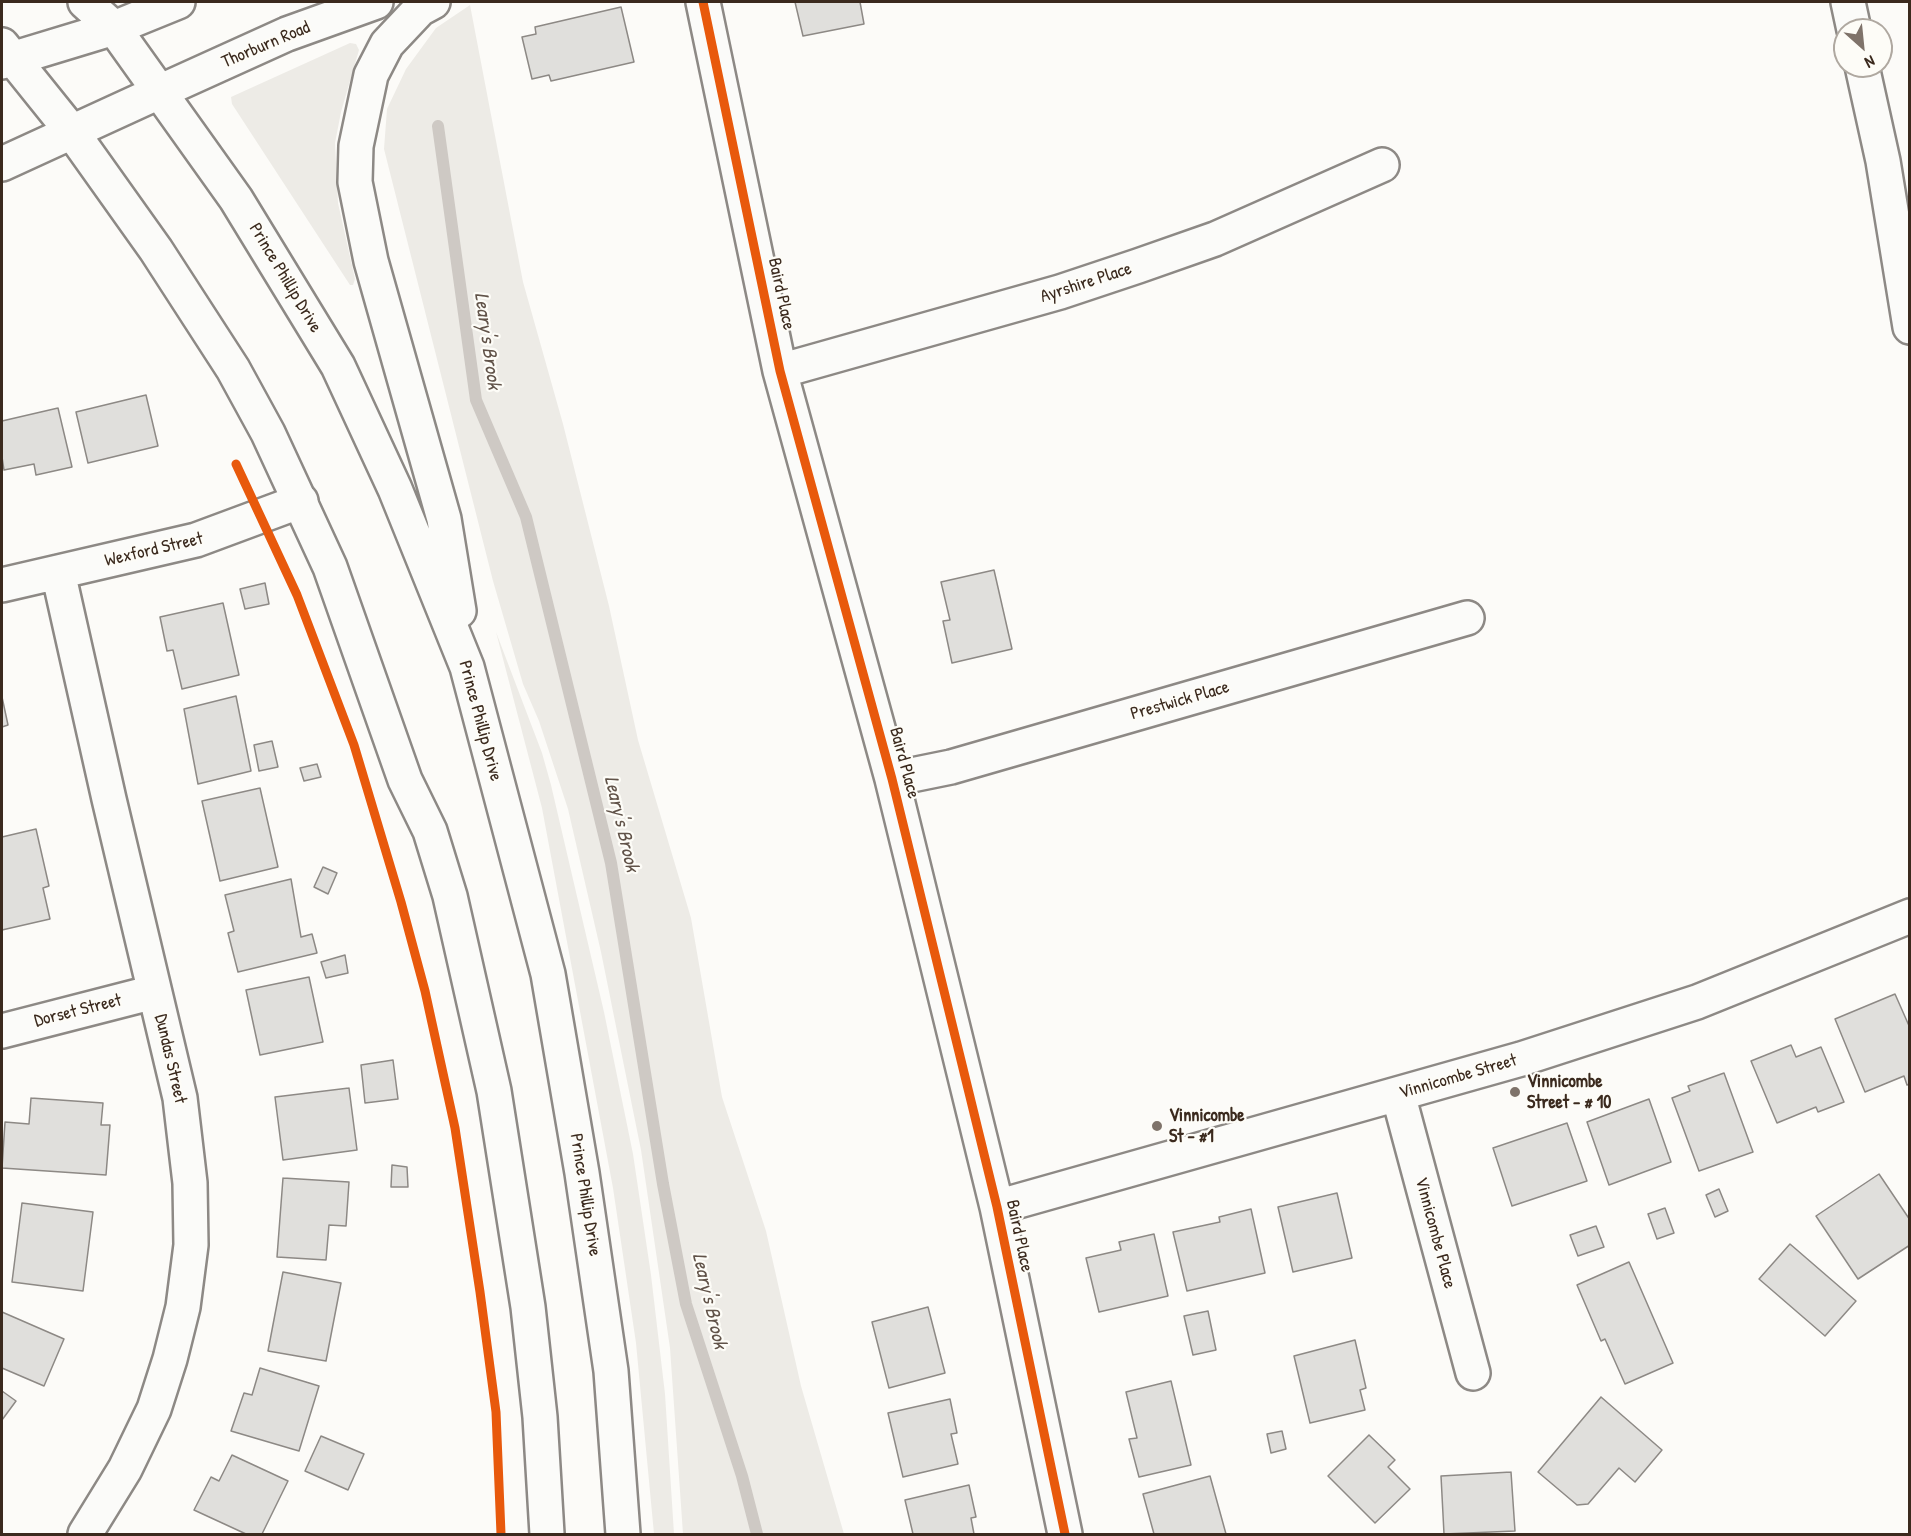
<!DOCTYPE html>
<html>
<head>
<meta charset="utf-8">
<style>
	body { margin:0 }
	#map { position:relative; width:1911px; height:1536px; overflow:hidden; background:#fcfbf8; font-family:"Patrick Hand",sans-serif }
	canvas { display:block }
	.frame { position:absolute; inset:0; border:3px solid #3b2a1e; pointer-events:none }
	.north { position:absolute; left:1833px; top:18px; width:60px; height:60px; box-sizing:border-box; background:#fdfcf7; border:2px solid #afa8a0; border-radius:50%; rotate:153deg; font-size:16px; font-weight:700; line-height:24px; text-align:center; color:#3b2a1e }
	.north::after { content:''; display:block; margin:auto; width:21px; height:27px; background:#7f736a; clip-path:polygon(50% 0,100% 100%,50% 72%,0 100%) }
</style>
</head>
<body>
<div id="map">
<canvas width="1911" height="1536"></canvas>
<div class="frame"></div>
<div class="north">N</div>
</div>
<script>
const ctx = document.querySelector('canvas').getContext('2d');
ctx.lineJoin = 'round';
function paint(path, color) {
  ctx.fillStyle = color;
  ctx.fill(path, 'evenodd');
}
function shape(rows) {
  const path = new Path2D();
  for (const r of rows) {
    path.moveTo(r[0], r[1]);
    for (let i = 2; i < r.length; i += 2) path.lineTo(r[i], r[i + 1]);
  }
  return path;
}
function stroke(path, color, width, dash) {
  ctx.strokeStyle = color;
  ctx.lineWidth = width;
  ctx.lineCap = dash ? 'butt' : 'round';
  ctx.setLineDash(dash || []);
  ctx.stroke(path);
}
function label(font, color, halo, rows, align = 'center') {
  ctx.font = font + ' "Patrick Hand",sans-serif';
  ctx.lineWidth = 4.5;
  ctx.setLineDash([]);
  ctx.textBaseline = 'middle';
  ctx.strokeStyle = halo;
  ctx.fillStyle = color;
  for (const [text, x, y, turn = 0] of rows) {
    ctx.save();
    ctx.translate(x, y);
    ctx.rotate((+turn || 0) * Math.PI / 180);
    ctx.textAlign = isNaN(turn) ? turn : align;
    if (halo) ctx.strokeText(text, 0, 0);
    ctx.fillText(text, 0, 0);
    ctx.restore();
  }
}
const green = shape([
	[470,5,523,282,563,424,609,606,638,740,691,918,722,1097,766,1231,801,1386,844,1534,683,1534,670,1348,641,1150,601,952,568,809,539,721,523,684,493,581,384,149,387,109,406,69,436,28],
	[350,43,356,44,359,50,341,112,335,143,338,203,355,279,353,285,350,285,232,104,231,97],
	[496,632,542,753,551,785,604,1012,633,1154,651,1275,665,1394,674,1534,654,1534,636,1343,613,1188,542,808]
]);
const stream = shape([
	[438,126,476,400,526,517,611,863,663,1184,686,1304,742,1476,757,1534]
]);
const building = shape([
	[795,2,860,2,864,24,803,36,795,2],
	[621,7,634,62,551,81,549,75,532,79,522,37,536,34,535,27,621,7],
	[146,395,158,446,88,463,76,412,146,395],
	[58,408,72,467,36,475,34,464,4,470,2,457,2,421,58,408],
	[994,570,1012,649,952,663,943,621,950,620,941,582,994,570],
	[265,583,269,604,245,609,240,589,265,583],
	[223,603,239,675,182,689,173,650,167,651,160,617,223,603],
	[236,696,251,771,198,784,184,709,236,696],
	[2,697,8,725,2,727,2,697],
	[272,741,278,767,259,771,254,745,272,741],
	[317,764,321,777,304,781,300,768,317,764],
	[260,788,278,867,220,881,202,801,260,788],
	[36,829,49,886,43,888,50,919,2,930,2,837,36,829],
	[323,867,337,873,328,894,314,887,323,867],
	[291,879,301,937,312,934,317,953,238,972,228,933,234,931,225,895,291,879],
	[345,955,348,973,326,978,321,962,345,955],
	[309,977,323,1042,260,1055,246,990,309,977],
	[1895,994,1910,1028,1910,1084,1907,1085,1904,1076,1865,1092,1835,1019,1895,994],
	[1791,1045,1796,1057,1821,1047,1844,1102,1818,1112,1816,1107,1777,1123,1751,1061,1791,1045],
	[393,1060,398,1099,365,1103,361,1065,393,1060],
	[1724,1073,1753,1152,1699,1171,1672,1098,1690,1091,1688,1086,1724,1073],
	[349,1088,357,1150,283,1160,275,1097,349,1088],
	[31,1098,103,1103,101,1125,110,1125,106,1175,2,1168,5,1122,29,1124,31,1098],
	[1649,1099,1671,1162,1609,1185,1587,1122,1649,1099],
	[1567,1123,1587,1181,1512,1206,1493,1148,1567,1123],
	[392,1165,407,1167,408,1187,391,1187,392,1165],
	[1879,1174,1910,1220,1910,1245,1858,1279,1816,1216,1879,1174],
	[283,1178,349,1182,346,1226,329,1225,326,1260,277,1257,283,1178],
	[1719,1189,1728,1211,1715,1217,1706,1195,1719,1189],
	[1337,1193,1352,1258,1293,1272,1278,1207,1337,1193],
	[22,1203,93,1212,83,1291,12,1282,22,1203],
	[1665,1208,1674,1233,1657,1239,1648,1214,1665,1208],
	[1251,1209,1265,1273,1187,1291,1173,1232,1220,1222,1219,1217,1251,1209],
	[1596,1226,1604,1247,1578,1256,1570,1235,1596,1226],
	[1154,1234,1168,1296,1099,1312,1086,1258,1121,1250,1119,1242,1154,1234],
	[1790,1244,1856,1301,1825,1336,1759,1279,1790,1244],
	[1629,1262,1673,1363,1625,1384,1605,1339,1601,1341,1577,1285,1629,1262],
	[283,1272,341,1283,326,1361,268,1351,283,1272],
	[928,1307,945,1373,889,1388,872,1322,928,1307],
	[1208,1311,1216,1350,1193,1355,1184,1316,1208,1311],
	[2,1312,64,1339,44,1386,2,1368,2,1312],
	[1355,1340,1366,1388,1360,1390,1365,1410,1310,1423,1294,1356,1355,1340],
	[260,1368,319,1386,299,1451,231,1431,244,1393,252,1395,260,1368],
	[1171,1381,1191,1465,1139,1477,1129,1439,1137,1438,1126,1392,1171,1381],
	[2,1391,16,1401,2,1420,2,1391],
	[1601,1397,1662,1450,1635,1482,1619,1468,1588,1504,1577,1505,1538,1472,1601,1397],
	[950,1399,957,1433,951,1434,958,1464,903,1477,888,1413,950,1399],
	[1282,1431,1286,1449,1271,1453,1267,1434,1282,1431],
	[1369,1435,1395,1460,1388,1467,1410,1489,1375,1523,1328,1476,1369,1435],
	[321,1436,364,1454,348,1490,305,1471,321,1436],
	[232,1455,288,1481,262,1534,246,1534,194,1510,211,1477,219,1481,232,1455],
	[1511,1472,1515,1531,1444,1534,1441,1476,1511,1472],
	[1210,1476,1226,1534,1154,1534,1143,1494,1210,1476],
	[969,1485,976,1517,971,1518,974,1534,913,1534,905,1500,969,1485]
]);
const minor = shape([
	[703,2,780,371,892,779,997,1207,1065,1534],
	[1848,2,1854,30],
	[1862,66,1883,161,1910,327],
	[780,371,1060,292,1138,266,1215,239,1382,165],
	[58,572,109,799,180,1098,190,1183,191,1245,183,1307,170,1359,154,1409,125,1469,85,1534],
	[2,585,196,540,301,501],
	[892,779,951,767,1467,618],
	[2,1031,154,992],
	[1398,1094,1473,1373],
	[997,1207,1521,1059,1697,1002,1910,916]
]);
const secondary = shape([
	[114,28,178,2],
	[159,92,287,34,376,2]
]);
const primary = shape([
	[85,2,114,28,236,199,338,366,395,489,467,667,548,974,582,1173,611,1371,623,1534],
	[433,2,420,9,387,44,371,75,356,146,355,182,371,261,444,519,459,611],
	[2,45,72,132,156,250,233,369,268,433,330,567,405,780,430,831,450,896,494,1091,528,1307,540,1417,547,1534],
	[2,62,114,28],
	[2,164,159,92]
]);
const cycleway = shape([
	[703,2,780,371,892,779,997,1207,1065,1534],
	[236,464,297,595,354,745,401,902,425,991,455,1128,480,1292,496,1412,501,1534]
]);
const markers = [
	[1515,1092,6,"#7f736a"],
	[1157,1126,6,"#7f736a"]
];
const streetNames = [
	["Thorburn Road",266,45,-23],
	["Prince Phillip Drive",285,278,59],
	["Ayrshire Place",1086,283,-18],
	["Baird Place",781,294,78],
	["Wexford Street",154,550,-13],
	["Prestwick Place",1180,701,-16],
	["Prince Phillip Drive",480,721,75],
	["Baird Place",904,763,75],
	["Dorset Street",78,1011,-14],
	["Dundas Street",170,1059,77],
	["Vinnicombe Street",1458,1077,-16],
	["Prince Phillip Drive",585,1195,81],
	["Vinnicombe Place",1435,1233,75],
	["Baird Place",1019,1236,78]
];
const poiNames = [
	["Vinnicombe",1527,1082],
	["Street - # 10",1527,1103],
	["Vinnicombe",1169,1116],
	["St - #1",1169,1137]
];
const waterNames = [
	["Leary's Brook",487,341,82],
	["Leary's Brook",621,824,77],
	["Leary's Brook",709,1301,77]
];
paint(green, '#edebe6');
stroke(stream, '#cec9c4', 12);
paint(building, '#e0dfdc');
stroke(building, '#8d8985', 1.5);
stroke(minor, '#8d8985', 38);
stroke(secondary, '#8d8985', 38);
stroke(primary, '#8d8985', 38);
stroke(minor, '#fbfbf9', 33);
stroke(secondary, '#fbfbf9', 33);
stroke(primary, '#fbfbf9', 33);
stroke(cycleway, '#e8590c', 9);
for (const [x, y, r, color] of markers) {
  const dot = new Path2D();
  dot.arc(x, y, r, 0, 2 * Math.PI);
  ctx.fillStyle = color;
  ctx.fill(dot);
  stroke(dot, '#fdfcf7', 2);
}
label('18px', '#3b2a1e', '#fdfcf7', streetNames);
label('bold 18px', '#3b2a1e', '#fdfcf7', poiNames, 'left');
label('italic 20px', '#615349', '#fdfcf7', waterNames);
</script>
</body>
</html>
